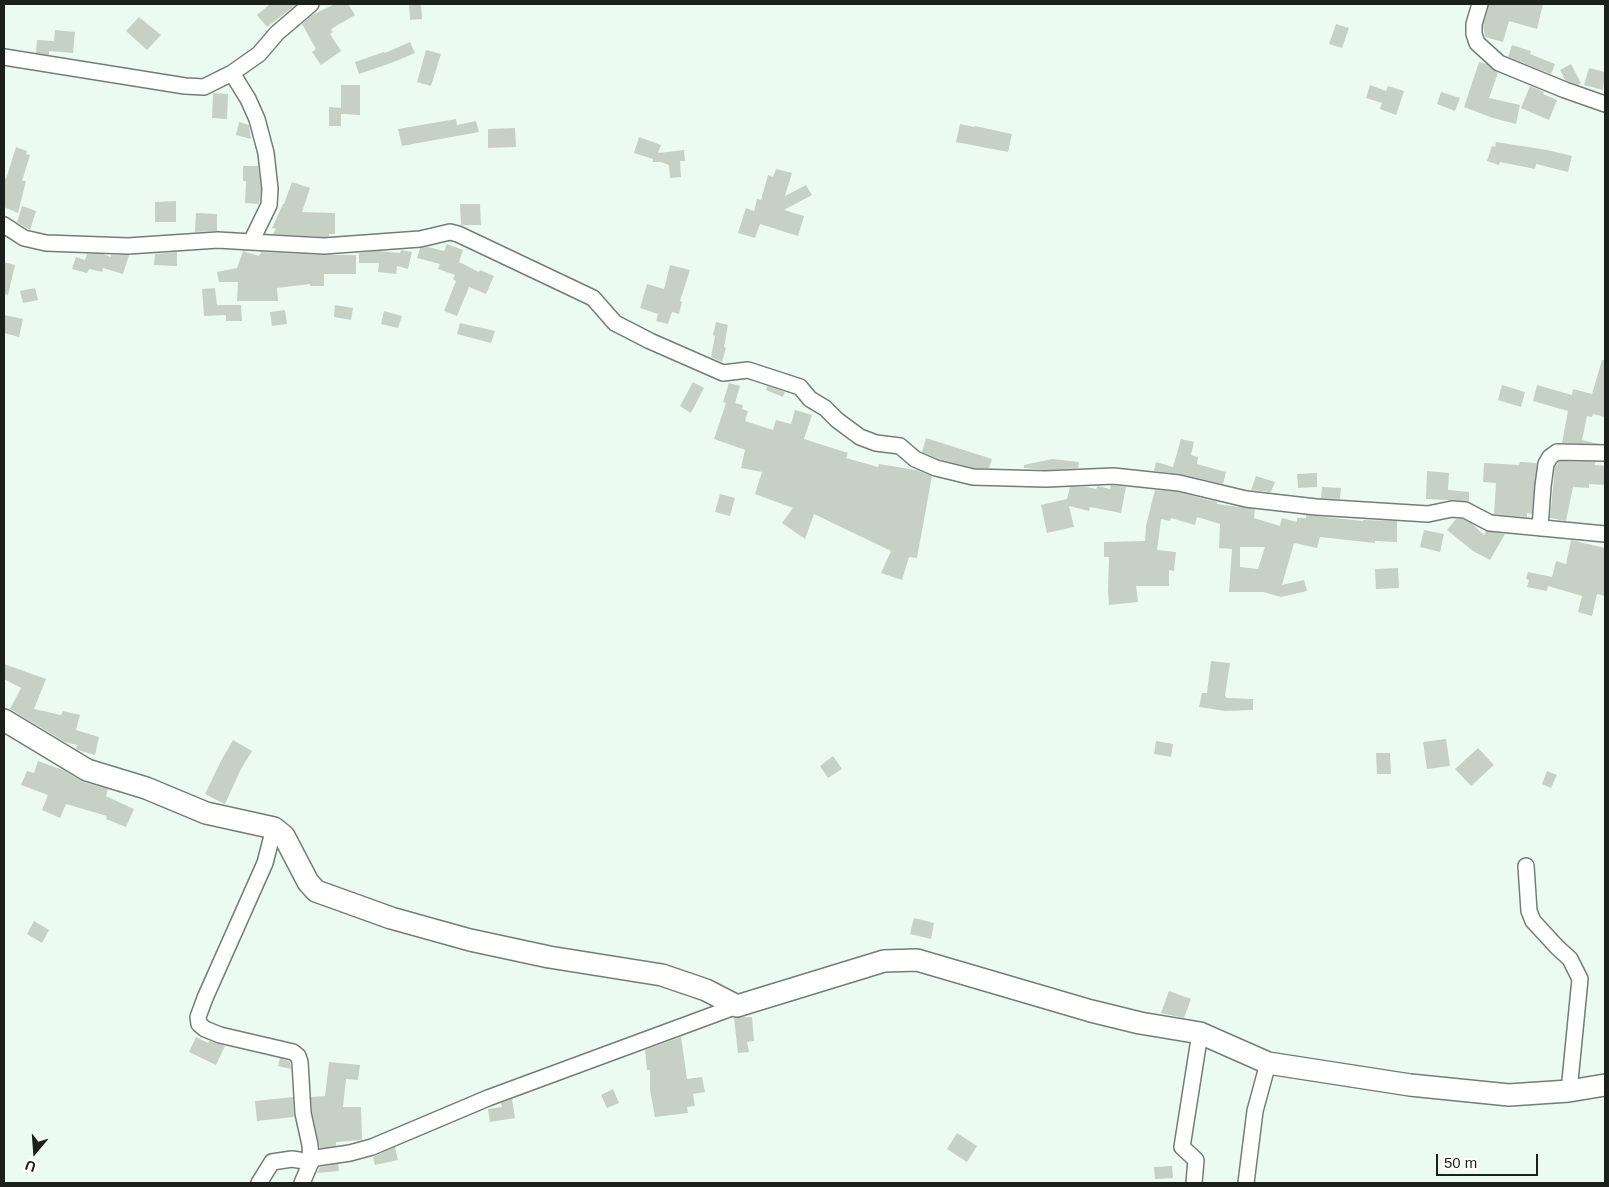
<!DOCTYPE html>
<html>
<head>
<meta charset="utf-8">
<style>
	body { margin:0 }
	#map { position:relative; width:1609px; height:1187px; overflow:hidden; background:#ecfbf2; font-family:Helvetica,sans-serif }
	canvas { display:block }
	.frame { position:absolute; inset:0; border:5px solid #1b201d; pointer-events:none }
	.north { position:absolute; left:10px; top:1127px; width:50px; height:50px; -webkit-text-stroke:4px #fff; paint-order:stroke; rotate:198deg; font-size:14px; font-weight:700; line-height:20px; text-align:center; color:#1b201d }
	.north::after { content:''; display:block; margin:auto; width:18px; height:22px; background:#1b201d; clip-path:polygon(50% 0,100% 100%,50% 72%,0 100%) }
	.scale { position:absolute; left:1436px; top:1154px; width:102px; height:22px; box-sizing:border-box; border:2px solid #1b201d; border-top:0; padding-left:6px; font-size:15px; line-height:18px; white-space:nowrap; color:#1b201d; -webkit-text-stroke:4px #fff; paint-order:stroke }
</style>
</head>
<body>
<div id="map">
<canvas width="1609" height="1187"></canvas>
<div class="frame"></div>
<div class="north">U</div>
<div class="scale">50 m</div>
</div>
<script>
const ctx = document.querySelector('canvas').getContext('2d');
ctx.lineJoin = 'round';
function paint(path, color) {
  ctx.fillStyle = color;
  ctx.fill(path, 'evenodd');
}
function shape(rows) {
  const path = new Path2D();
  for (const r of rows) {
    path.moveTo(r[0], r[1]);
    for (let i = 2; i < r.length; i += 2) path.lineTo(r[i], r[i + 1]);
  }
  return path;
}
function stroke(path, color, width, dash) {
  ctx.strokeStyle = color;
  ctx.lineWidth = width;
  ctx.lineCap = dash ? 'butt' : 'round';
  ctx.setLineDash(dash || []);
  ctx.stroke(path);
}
const building = shape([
	[270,4,297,4,267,27,257,15],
	[335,4,348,4,355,15,331,29,333,32,330,34,341,51,321,65,312,52,316,49,302,24,312,15],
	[409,4,421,4,422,19,410,20],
	[1489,4,1543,4,1537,29,1509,21,1503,42,1485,37,1483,25],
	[139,17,161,35,147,50,126,31],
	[1336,24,1349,28,1342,48,1329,44],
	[55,30,75,32,73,53,49,51,49,55,36,53,37,40,54,41],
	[410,42,415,53,394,62,359,74,355,62,384,52,385,53],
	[1512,45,1531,51,1530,54,1555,64,1551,74,1508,57],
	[426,50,441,54,431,86,417,82],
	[1479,62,1487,64,1498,73,1489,98,1520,105,1516,124,1493,118,1464,107],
	[1571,64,1581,83,1578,85,1565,80,1560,70],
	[1589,68,1605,72,1603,90,1584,85],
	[341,85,360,85,360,115,341,114],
	[1370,85,1386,91,1388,86,1404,91,1396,115,1380,109,1382,103,1366,98],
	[1530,86,1544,92,1543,94,1557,100,1549,120,1521,108],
	[1441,92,1460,98,1455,111,1437,104],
	[213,93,228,94,227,119,212,118],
	[329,107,341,108,341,126,329,126],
	[456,119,457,125,476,121,479,132,402,146,398,129],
	[239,122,249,125,251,139,236,135],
	[960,124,974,127,975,126,1012,134,1008,152,956,142],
	[515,128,516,147,488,148,488,129],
	[639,137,661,145,658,153,684,150,685,161,680,161,681,177,670,178,669,165,661,162,653,162,653,159,634,153],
	[1496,142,1547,150,1572,156,1568,172,1536,164,1535,169,1500,162,1499,165,1487,161,1492,146,1495,147],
	[16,147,27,151,26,154,30,155,22,181,26,181,18,213,4,207,4,178,6,179],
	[243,166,258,166,261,189,259,204,245,203,246,181,243,181],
	[776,169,792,173,785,196,806,185,812,195,784,210,804,216,798,236,760,224,755,238,738,233,746,208,754,211,757,199,761,200,768,175,773,177],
	[292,182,310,188,302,212,335,213,335,234,329,234,329,236,324,237,273,234,276,229,272,228,283,204,284,204],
	[176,201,176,222,155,222,155,202],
	[460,204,480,204,481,225,461,225],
	[22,206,36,211,30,230,17,222],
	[196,213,217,214,217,231,195,232],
	[447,244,463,250,459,262,479,272,480,270,494,276,486,294,469,287,457,316,444,311,456,281,453,279,455,275,438,269,440,264,417,258,420,248,428,247,444,251],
	[401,250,412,252,408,269,397,266,396,274,378,272,379,263,359,263,359,253,378,251,400,253],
	[243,251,259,256,261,252,323,255,356,255,356,274,324,274,324,286,310,286,310,284,277,288,278,301,237,301,238,282,219,282,217,272,237,268],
	[177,252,177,266,154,265,155,254],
	[87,254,103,254,111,257,111,255,129,255,123,274,103,268,102,272,89,269,87,273,72,269,76,257,85,260],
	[4,262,15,265,8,295,4,294],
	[670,265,690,270,680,301,682,302,679,314,672,312,668,324,656,321,658,314,640,308,647,284,664,289],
	[35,288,38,300,23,303,20,291],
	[215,288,217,305,241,305,242,321,226,321,226,315,204,316,202,289],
	[335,305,353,308,351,320,334,317],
	[285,310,287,324,272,326,270,312],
	[384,311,402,316,398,328,381,324],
	[4,315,23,319,19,337,4,333],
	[716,322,728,325,724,347,726,348,722,362,711,357,715,336,713,335],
	[460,323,495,331,491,343,457,334],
	[1602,360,1605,360,1605,417,1593,414,1592,417,1587,416,1582,440,1599,444,1562,443,1568,411,1533,401,1537,385,1572,395,1573,389,1592,394],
	[693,382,704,388,691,413,680,406],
	[729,383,740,386,735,403,743,405,742,409,748,411,745,421,773,430,776,420,791,424,795,410,812,415,804,439,848,453,846,458,878,467,879,464,916,470,932,476,917,558,909,557,902,580,881,573,891,551,814,514,805,539,782,523,793,508,755,494,762,472,741,468,745,450,714,439,726,403,723,402],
	[1502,385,1525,392,1521,407,1498,400],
	[767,386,785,392,783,397,766,390],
	[926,438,992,459,989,468,974,468,939,459,922,452],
	[1181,439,1194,442,1191,455,1198,457,1197,464,1226,472,1223,484,1181,474,1154,471,1156,462,1173,467],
	[1052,459,1079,462,1078,468,1046,470,1024,468,1024,465],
	[1560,461,1595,462,1595,465,1605,466,1605,485,1589,484,1589,488,1573,487,1566,521,1550,518,1555,467],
	[1520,462,1537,463,1532,514,1527,513,1527,517,1494,514,1496,483,1483,482,1484,463,1519,465],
	[1427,471,1449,473,1448,490,1469,492,1469,501,1426,499],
	[1317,473,1317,487,1298,488,1297,474],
	[1256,476,1275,482,1271,492,1251,490],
	[1111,485,1126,487,1121,513,1090,507,1089,511,1069,506,1074,527,1047,533,1041,505,1067,499,1070,487,1086,487,1096,489,1098,486,1110,489],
	[1322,487,1341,488,1340,499,1321,498],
	[1155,490,1177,492,1217,502,1217,504,1255,509,1254,518,1280,526,1282,518,1297,522,1297,518,1306,518,1306,515,1363,521,1363,520,1397,521,1397,542,1375,541,1375,543,1320,537,1317,548,1294,543,1282,585,1304,580,1307,591,1281,597,1263,592,1229,592,1232,549,1219,548,1220,524,1197,517,1195,525,1171,518,1170,521,1161,519,1157,550,1176,552,1174,571,1169,570,1169,586,1136,586,1138,602,1109,605,1108,591,1109,557,1104,557,1104,542,1145,541,1146,526],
	[1240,547,1265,547,1258,569,1240,567],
	[720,494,735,498,730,516,715,512],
	[1456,519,1462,519,1471,523,1484,535,1486,531,1505,534,1490,560,1473,551,1447,530],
	[1424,530,1444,534,1440,552,1420,547],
	[1571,540,1605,548,1605,596,1597,594,1592,616,1578,612,1582,596,1548,586,1547,591,1527,587,1529,580,1526,579,1528,572,1552,577,1556,561,1566,564],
	[1398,568,1399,588,1376,589,1375,569],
	[1211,661,1230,663,1225,696,1227,698,1253,699,1253,710,1225,711,1199,707,1202,693,1207,693],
	[4,664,46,679,34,709,61,715,63,711,80,715,76,730,99,737,95,755,78,750,76,749,77,745,65,742,10,709,21,688,4,679],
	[1446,739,1450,766,1427,769,1423,742],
	[233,740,252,751,241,769,225,804,205,794,221,761],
	[1156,741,1173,744,1171,757,1154,754],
	[1478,748,1494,765,1471,786,1455,769],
	[1376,753,1390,753,1391,774,1377,774],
	[833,756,842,769,828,778,820,766],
	[38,761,63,770,83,782,108,789,106,796,134,809,126,827,106,819,107,816,66,804,60,818,42,810,48,795,21,785,27,771,34,773],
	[1547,771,1557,775,1551,788,1542,784],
	[914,918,934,923,931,939,910,934],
	[34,921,49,930,42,943,27,934],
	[1169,991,1191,999,1184,1018,1161,1013],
	[742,1017,752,1017,754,1041,747,1042,749,1052,738,1053,734,1018],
	[196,1037,208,1043,209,1041,225,1046,216,1065,189,1052],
	[681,1037,687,1079,702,1077,705,1092,693,1094,695,1106,687,1107,688,1113,655,1117,650,1090,650,1070,647,1070,645,1050],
	[280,1058,290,1062,291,1069,278,1066],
	[329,1062,360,1065,358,1080,346,1079,343,1107,361,1107,362,1140,336,1142,336,1146,320,1148,312,1112,311,1097,325,1096],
	[613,1089,619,1103,607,1108,601,1095],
	[293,1097,294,1117,257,1121,255,1101],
	[512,1099,515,1118,490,1122,488,1109,502,1107,501,1103],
	[957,1133,977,1146,967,1162,947,1149],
	[395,1147,398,1160,375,1165,373,1157],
	[338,1164,339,1171,317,1173,320,1167],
	[1172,1166,1173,1178,1155,1179,1154,1167]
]);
const street = shape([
	[1480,4,1474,24,1474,34,1477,43,1499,63,1565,90,1605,104],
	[4,57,185,86,204,87,232,73],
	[4,225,24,238,46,243,128,246,218,240,251,242,269,205,270,189,266,153,257,119,248,99,232,73,259,54,277,33,311,4],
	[251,242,324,246,420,239,450,232,458,234,593,298,615,323,650,341,723,373,748,370,800,387,810,399,825,408,837,420,860,437,876,443,900,446,915,459,936,468,973,477,1046,479,1113,476,1179,483,1246,499,1316,507,1428,514,1452,509,1465,510,1490,523,1605,534],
	[1540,528,1543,486,1546,464,1550,457,1557,452,1605,453],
	[1526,866,1529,911,1533,921,1557,947,1570,959,1580,979,1569,1091],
	[259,1183,272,1162,292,1159,311,1162,310,1145,303,1113,300,1062,298,1056,293,1052,220,1035,205,1029,199,1024,198,1017,205,998,265,863,274,828],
	[302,1183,311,1162,316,1158,350,1153,372,1147,488,1098,737,1006],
	[1194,1183,1196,1160,1182,1147,1200,1033],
	[1246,1183,1255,1111,1268,1063]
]);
const secondary = shape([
	[4,720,87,770,146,788,206,813,274,828,284,836,308,882,316,891,391,918,470,940,549,957,662,975,706,990,737,1006,884,961,917,960,1091,1011,1140,1023,1200,1033,1268,1063,1410,1085,1509,1095,1569,1091,1605,1085]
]);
paint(building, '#c7d0c4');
stroke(street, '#717e76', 18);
stroke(secondary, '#717e76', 24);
stroke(street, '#fff', 15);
stroke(secondary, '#fff', 21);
</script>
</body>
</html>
